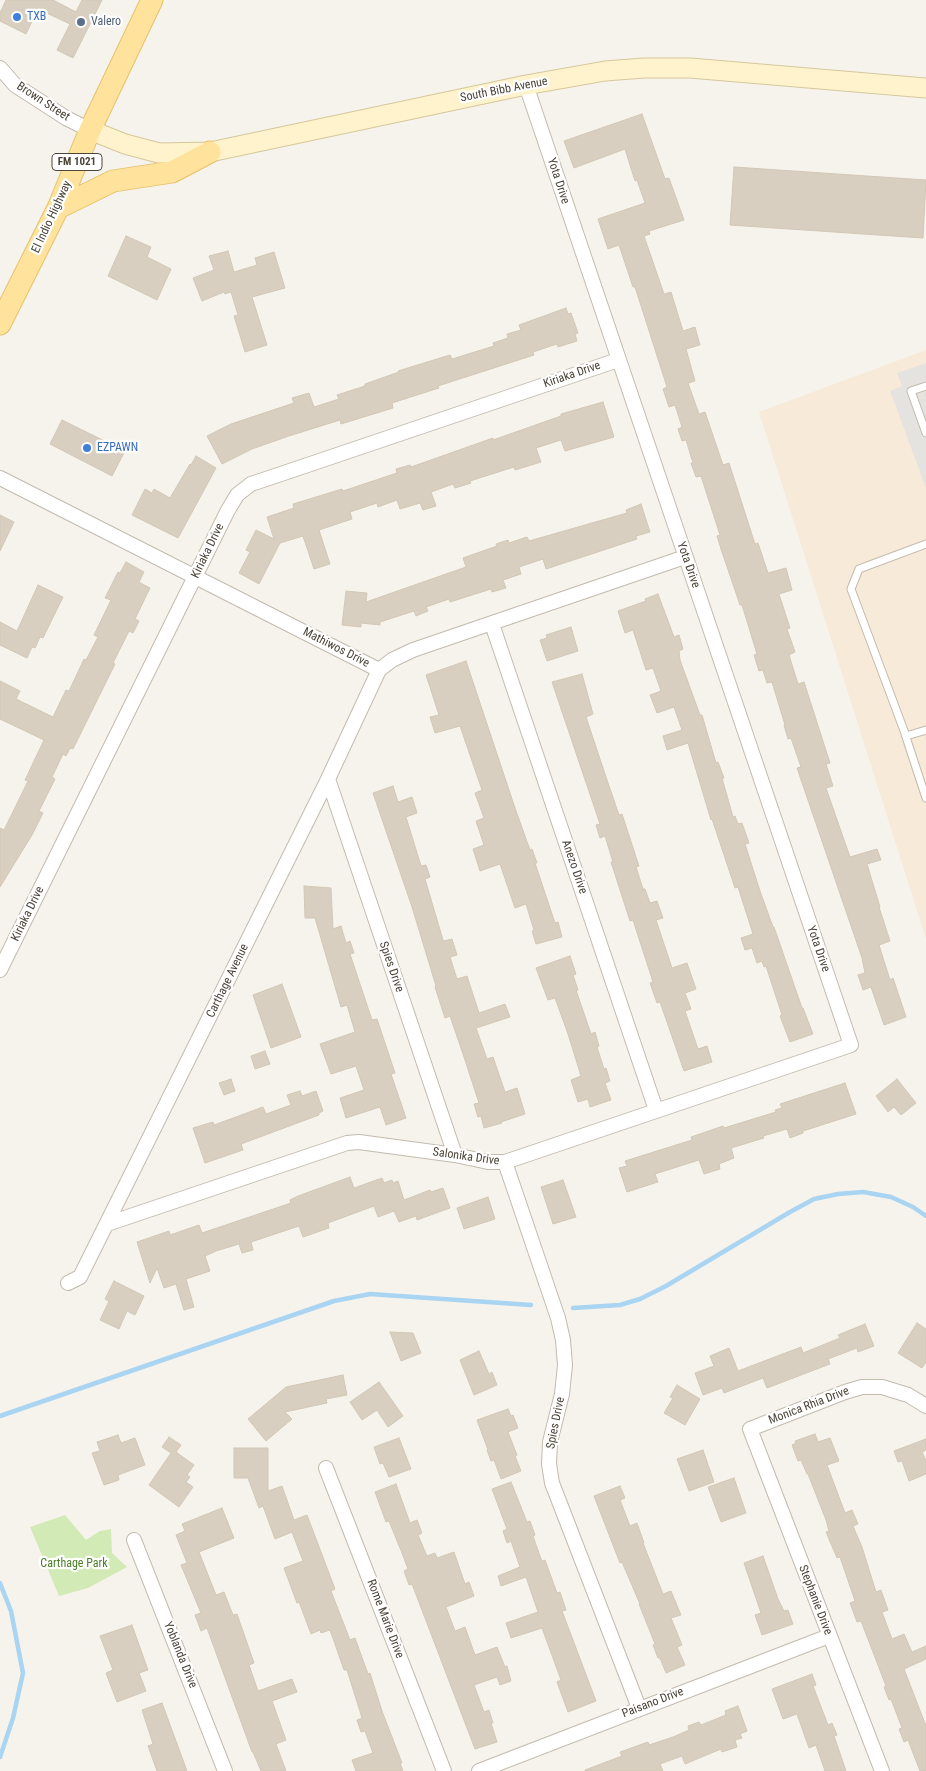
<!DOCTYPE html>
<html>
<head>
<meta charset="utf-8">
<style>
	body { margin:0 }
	canvas { display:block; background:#f6f3ec }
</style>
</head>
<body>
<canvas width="926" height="1771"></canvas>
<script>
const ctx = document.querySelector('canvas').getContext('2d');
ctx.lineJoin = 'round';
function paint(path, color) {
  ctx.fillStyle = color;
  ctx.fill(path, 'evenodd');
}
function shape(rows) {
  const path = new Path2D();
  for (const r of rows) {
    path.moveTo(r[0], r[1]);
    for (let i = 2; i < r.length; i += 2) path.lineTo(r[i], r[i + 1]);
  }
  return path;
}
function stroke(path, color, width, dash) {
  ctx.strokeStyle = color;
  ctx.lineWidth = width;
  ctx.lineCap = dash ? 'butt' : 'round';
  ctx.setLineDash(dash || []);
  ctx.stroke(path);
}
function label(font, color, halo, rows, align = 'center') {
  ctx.font = font + ' "Roboto Condensed",sans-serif';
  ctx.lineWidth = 4.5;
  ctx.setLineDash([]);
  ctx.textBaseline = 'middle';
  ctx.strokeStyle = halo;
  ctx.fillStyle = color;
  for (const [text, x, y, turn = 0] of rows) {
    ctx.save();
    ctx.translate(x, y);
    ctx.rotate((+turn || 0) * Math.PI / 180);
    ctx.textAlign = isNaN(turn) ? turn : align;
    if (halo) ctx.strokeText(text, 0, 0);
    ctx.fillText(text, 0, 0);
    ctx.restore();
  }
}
const commercial = shape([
	[926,350,926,939,759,412]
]);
const green = shape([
	[65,1515,86,1540,100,1531,111,1529,112,1553,127,1567,88,1588,59,1596,30,1527]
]);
const parking = shape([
	[926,363,926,488,890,391,902,386,897,373]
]);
const stream = shape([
	[573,1308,620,1305,640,1299,666,1286,790,1212,814,1199,838,1194,863,1192,891,1197,913,1207,926,1216],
	[0,1416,334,1301,370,1294,531,1305],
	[0,1583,11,1611,23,1673,13,1718,0,1757]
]);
const building = shape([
	[6,0,53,0,76,12,82,0,102,0,73,58,57,50,70,24,38,9,26,34,0,21,0,13,6,0],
	[642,114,665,179,669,178,684,220,649,231,650,234,644,236,664,294,671,292,683,331,695,327,700,345,686,349,695,381,688,383,699,414,705,412,723,465,729,463,755,544,758,543,768,573,786,568,792,590,779,594,790,628,787,629,795,652,789,655,798,684,804,682,830,763,826,764,833,786,826,788,850,857,877,849,881,860,867,864,880,907,879,907,890,941,879,945,890,980,893,978,906,1017,884,1025,871,987,863,990,858,975,865,973,862,958,797,768,801,767,791,738,788,739,784,725,785,725,772,682,767,683,763,670,759,671,754,655,757,654,742,605,740,605,721,549,717,536,720,535,701,476,696,477,691,463,693,463,686,440,682,441,678,429,682,427,675,405,669,407,663,389,667,387,635,287,633,287,619,245,608,249,598,219,645,203,637,180,635,181,625,149,574,168,564,141,642,114],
	[734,167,926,180,923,238,730,225,734,167],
	[126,236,151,247,147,257,171,269,157,300,108,276,126,236],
	[228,251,234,272,257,265,255,258,274,252,285,288,252,297,267,345,245,352,234,316,238,315,231,292,225,294,224,292,202,301,193,278,214,270,209,256,228,251],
	[566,308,568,314,571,313,578,333,575,334,577,341,558,347,557,344,533,352,534,355,438,386,439,388,392,403,393,408,341,424,340,420,289,436,252,449,222,464,207,436,231,424,294,403,292,398,309,393,314,407,339,399,337,395,365,386,365,384,399,372,398,371,450,355,452,359,494,346,493,343,508,338,507,334,521,330,519,325,566,308],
	[603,402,614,437,565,451,561,440,536,448,541,462,515,470,514,467,470,481,471,483,455,488,453,484,431,492,436,506,423,510,420,503,400,509,397,500,378,507,377,503,350,512,352,519,319,530,330,564,314,569,303,536,280,543,259,584,239,573,250,552,246,550,256,530,274,539,267,517,294,508,293,504,342,489,343,491,397,473,396,469,410,465,411,467,493,438,493,440,561,416,561,414,603,402],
	[62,420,125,451,112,476,50,444,62,420],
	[196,456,216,468,178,538,132,515,145,489,152,493,154,489,170,498,190,464,191,465,196,456],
	[641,504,650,532,636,536,637,539,546,569,543,559,519,567,521,574,503,580,506,588,492,592,491,589,450,602,449,599,426,607,428,611,416,616,414,611,380,622,380,625,361,623,361,627,342,625,346,591,367,593,366,602,466,567,463,558,497,546,496,544,508,540,509,543,527,537,529,541,627,513,626,510,641,504],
	[0,515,14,522,0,551,0,515],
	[126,562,144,572,139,582,150,588,135,619,139,621,133,633,129,631,113,663,115,664,73,749,70,748,66,756,63,754,52,777,55,779,39,811,43,813,32,835,0,887,0,828,4,830,28,781,25,780,44,740,0,719,0,681,20,691,16,699,53,717,66,690,69,691,84,659,86,660,98,637,94,635,111,600,105,598,118,572,120,573,126,562],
	[38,585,63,597,43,638,40,637,35,648,32,647,27,658,0,645,0,622,17,631,38,585],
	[658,594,674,637,679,635,683,649,679,651,680,660,700,715,702,715,716,763,718,762,724,778,722,778,733,817,735,816,738,824,742,823,749,843,745,844,760,891,773,927,774,927,802,1008,803,1008,813,1034,790,1042,780,1016,782,1015,766,966,764,967,762,961,757,963,752,948,745,950,741,938,753,934,738,887,735,888,712,819,711,820,688,743,667,750,663,736,682,730,674,707,657,713,650,695,661,691,653,668,646,670,633,630,625,633,618,611,646,601,645,599,658,594],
	[571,627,578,651,547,661,540,640,547,638,546,635,571,627],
	[466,661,515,808,530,850,532,849,537,863,535,863,555,923,558,922,562,937,536,944,532,931,534,930,526,904,515,908,500,864,480,871,473,849,484,845,476,821,484,818,475,793,482,790,460,726,435,733,430,717,439,715,426,675,466,661],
	[582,674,593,714,586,717,606,777,619,815,622,814,639,866,636,867,643,889,645,889,650,903,657,901,663,918,656,920,672,968,687,963,696,989,685,993,691,1009,685,1011,698,1049,707,1046,712,1062,684,1071,660,1002,657,1003,650,983,653,982,633,920,630,921,611,862,613,862,605,836,600,838,596,825,600,824,599,821,552,682,582,674],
	[393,786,398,802,412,797,417,813,406,817,421,866,426,865,430,877,425,879,443,940,444,941,452,939,457,955,450,957,457,979,467,976,479,1013,505,1004,510,1017,476,1028,487,1059,493,1057,505,1092,517,1088,525,1114,501,1122,502,1123,484,1128,481,1116,478,1117,474,1104,479,1103,463,1054,450,1016,445,1018,435,987,436,986,412,907,373,793,393,786],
	[304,886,331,888,333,929,341,926,346,943,350,941,354,953,350,954,372,1020,377,1019,395,1073,391,1074,406,1118,386,1125,380,1107,346,1118,340,1098,364,1090,356,1066,331,1074,320,1044,355,1032,347,1005,341,1007,315,918,305,918,304,886],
	[570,956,576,974,573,975,578,990,576,990,591,1034,595,1032,599,1046,597,1047,604,1069,606,1068,610,1081,605,1083,611,1100,590,1107,588,1099,578,1102,571,1080,581,1076,568,1034,555,998,548,1000,536,968,570,956],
	[282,984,301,1037,271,1048,253,995,282,984],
	[265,1051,270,1064,255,1069,251,1056,265,1051],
	[231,1079,235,1091,224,1095,219,1083,231,1079],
	[897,1079,916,1103,901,1115,894,1107,888,1112,876,1096,897,1079],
	[845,1083,856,1114,803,1131,803,1133,790,1138,787,1129,763,1136,764,1138,731,1148,734,1158,719,1164,720,1169,704,1174,699,1160,655,1174,658,1182,627,1192,619,1168,627,1166,625,1161,692,1140,691,1137,723,1126,724,1128,776,1112,775,1110,782,1108,780,1104,845,1083],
	[300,1091,302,1096,316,1091,323,1111,319,1113,319,1115,241,1144,243,1150,205,1163,193,1128,213,1122,214,1125,263,1107,266,1114,291,1105,287,1095,300,1091],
	[350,1177,354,1188,382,1178,384,1183,392,1180,393,1183,398,1181,404,1200,430,1190,431,1192,443,1188,450,1208,417,1220,416,1216,399,1222,394,1211,378,1217,374,1206,328,1223,329,1228,303,1237,299,1226,251,1242,253,1250,242,1253,239,1244,216,1251,205,1256,210,1271,186,1279,194,1307,184,1310,176,1284,164,1288,157,1268,150,1283,137,1242,169,1231,170,1235,199,1225,202,1233,291,1203,290,1200,298,1196,350,1177],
	[563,1180,576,1217,553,1224,541,1187,563,1180],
	[488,1197,495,1219,464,1229,457,1208,488,1197],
	[114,1281,144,1296,135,1315,127,1311,119,1329,100,1320,109,1301,105,1299,114,1281],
	[917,1323,926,1329,926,1362,922,1368,898,1353,917,1323],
	[865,1324,874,1346,858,1352,857,1348,828,1359,830,1364,767,1388,763,1378,724,1393,722,1388,703,1395,695,1373,714,1366,710,1356,729,1348,738,1371,801,1347,803,1353,840,1338,838,1335,865,1324],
	[390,1332,413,1333,421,1353,401,1361,390,1332],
	[479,1351,489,1374,492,1372,497,1385,474,1395,460,1360,479,1351],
	[343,1375,347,1395,326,1399,327,1403,285,1412,292,1419,266,1441,248,1419,286,1387,343,1375],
	[379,1382,403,1416,388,1427,377,1410,362,1420,350,1402,379,1382],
	[677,1385,700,1399,685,1425,664,1413,673,1398,670,1397,677,1385],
	[508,1409,511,1416,513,1415,518,1428,508,1432,517,1455,515,1456,521,1471,501,1479,494,1460,491,1461,487,1450,488,1450,477,1420,508,1409],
	[815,1434,818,1442,830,1438,839,1461,827,1465,845,1513,852,1510,858,1524,853,1526,862,1547,876,1592,881,1590,888,1610,882,1612,892,1639,904,1634,912,1652,926,1646,926,1659,904,1669,926,1726,926,1771,920,1771,908,1740,904,1742,899,1729,902,1728,891,1699,889,1700,884,1687,886,1686,861,1621,857,1622,850,1603,855,1601,840,1557,837,1558,826,1532,829,1531,826,1520,808,1474,807,1474,801,1460,798,1461,792,1445,796,1443,795,1441,815,1434],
	[118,1435,121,1443,135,1438,145,1465,118,1475,119,1480,104,1485,92,1453,100,1451,97,1442,118,1435],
	[169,1437,181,1445,176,1452,194,1465,187,1475,190,1477,186,1482,193,1487,179,1507,149,1485,171,1453,162,1447,169,1437],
	[399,1438,411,1469,389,1477,383,1463,380,1464,374,1447,399,1438],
	[926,1439,926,1450,922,1452,926,1461,926,1474,909,1481,902,1461,898,1462,894,1451,926,1439],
	[234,1448,268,1448,268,1491,282,1486,294,1520,307,1515,335,1589,331,1591,350,1640,355,1638,368,1674,370,1673,382,1711,402,1763,400,1763,403,1771,356,1771,352,1760,373,1753,365,1731,361,1732,357,1720,362,1718,347,1670,344,1670,330,1630,321,1633,320,1630,311,1634,299,1602,297,1603,284,1568,303,1561,292,1532,275,1539,263,1506,259,1508,248,1478,234,1478,234,1448],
	[703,1450,714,1482,689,1491,677,1459,703,1450],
	[734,1478,746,1513,721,1522,708,1487,734,1478],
	[511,1482,527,1522,530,1521,535,1535,533,1536,541,1559,543,1561,545,1560,557,1593,560,1592,566,1610,562,1611,596,1701,568,1712,557,1682,561,1680,542,1628,511,1638,506,1623,538,1612,526,1577,501,1586,498,1576,520,1567,511,1541,507,1543,503,1531,507,1529,492,1489,511,1482],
	[396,1484,410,1523,417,1520,422,1533,418,1535,427,1556,435,1553,437,1558,454,1552,465,1584,469,1582,474,1596,446,1607,455,1631,465,1627,475,1655,497,1647,505,1667,507,1666,511,1681,500,1685,497,1677,474,1685,484,1712,489,1710,493,1723,491,1723,497,1742,475,1749,412,1584,409,1585,404,1571,408,1569,402,1553,389,1521,386,1522,375,1492,396,1484],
	[620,1486,625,1498,620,1500,630,1526,637,1523,644,1543,643,1543,663,1594,671,1591,681,1615,671,1618,682,1645,677,1647,685,1665,666,1673,660,1658,658,1658,653,1645,655,1644,639,1604,640,1604,622,1562,620,1563,594,1496,620,1486],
	[222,1508,234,1538,199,1552,216,1595,224,1592,233,1615,237,1614,254,1663,249,1665,258,1691,292,1679,297,1692,272,1701,286,1740,276,1744,286,1771,261,1771,253,1752,252,1752,207,1628,201,1631,195,1615,201,1613,181,1565,187,1563,176,1535,185,1531,182,1524,222,1508],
	[763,1556,778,1599,784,1611,788,1610,793,1624,762,1635,755,1615,761,1613,744,1563,763,1556],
	[132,1625,148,1670,139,1673,146,1691,117,1702,106,1673,113,1670,100,1636,132,1625],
	[812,1674,816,1685,813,1686,828,1725,832,1723,837,1735,834,1736,846,1771,825,1771,816,1745,809,1748,797,1714,783,1719,772,1689,812,1674],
	[162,1703,176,1741,187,1771,157,1771,148,1746,153,1744,142,1710,162,1703],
	[738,1706,747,1731,740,1734,742,1738,735,1740,737,1747,722,1752,721,1749,685,1764,682,1756,660,1764,663,1771,585,1771,585,1770,622,1756,620,1752,648,1742,649,1745,673,1737,689,1730,688,1726,699,1722,701,1725,726,1715,725,1711,738,1706]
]);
const lane = shape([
	[926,386,911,391,926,433],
	[926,544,859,569,851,589,906,736,926,730],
	[905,734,926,798]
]);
const street = shape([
	[0,68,15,85,66,118,90,130],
	[0,478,379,670,392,660,413,650,685,557],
	[492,624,656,1110],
	[328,779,455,1155],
	[0,970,227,512,237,495,251,484,278,475,618,360],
	[505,1162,558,1318,563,1340,565,1365,562,1394,550,1442,549,1464,552,1483,639,1708],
	[107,1224,347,1143,359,1142,455,1155,488,1162,505,1162,851,1045,526,85],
	[68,1283,80,1277,328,779,379,670],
	[326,1468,444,1771],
	[134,1540,225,1771],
	[479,1771,829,1636],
	[882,1771,750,1429,845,1392,862,1387,882,1387,908,1395,926,1406]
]);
const secondary = shape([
	[90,130,125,144,159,153,210,152,526,85,605,71,644,68,690,68,926,88]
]);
const primary = shape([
	[58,208,113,181,172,172,210,152],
	[0,324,58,208,90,130,152,0]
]);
const markers = [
	[17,17,5,"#3f7fe0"],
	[81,22,5,"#5c6f8a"],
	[87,448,5,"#3f7fe0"]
];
const shields = [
	[77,162,50]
];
const shieldNames = [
	["FM 1021",77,162]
];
const shopNames = [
	["TXB",27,17],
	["EZPAWN",97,448]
];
const serviceNames = [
	["Valero",91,22]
];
const streetNames = [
	["South Bibb Avenue",504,90,-11],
	["Brown Street",43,102,33],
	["Yota Drive",558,181,72],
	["El Indio Highway",52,217,-65],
	["Kiriaka Drive",572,375,-19],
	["Kiriaka Drive",208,551,-64],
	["Yota Drive",688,565,71],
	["Mathiwos Drive",336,648,27],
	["Anezo Drive",574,867,71],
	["Kiriaka Drive",28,914,-64],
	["Yota Drive",818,949,71],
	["Spies Drive",391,967,71],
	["Carthage Avenue",228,981,-64],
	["Salonika Drive",466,1157,8],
	["Monica Rhia Drive",809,1406,-21],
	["Spies Drive",556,1423,-79],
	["Stephanie Drive",815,1600,69],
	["Rome Marie Drive",385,1619,69],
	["Yoblanda Drive",180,1655,68],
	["Paisano Drive",653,1703,-21]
];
const parkNames = [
	["Carthage Park",74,1564]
];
paint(commercial, '#f7ead8');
paint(green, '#d2eab5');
paint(parking, '#e5e3e0');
stroke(stream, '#a9d4f2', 4.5);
paint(building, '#d8cfc1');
stroke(building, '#d3c7b4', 1);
stroke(lane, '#c2bbae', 9);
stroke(street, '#c2bbae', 16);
stroke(secondary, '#d6c79b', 21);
stroke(primary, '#e6c16a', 23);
stroke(lane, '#fff', 7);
stroke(street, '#fff', 14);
stroke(secondary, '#fff3cd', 19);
stroke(primary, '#ffe39c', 21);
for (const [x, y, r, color] of markers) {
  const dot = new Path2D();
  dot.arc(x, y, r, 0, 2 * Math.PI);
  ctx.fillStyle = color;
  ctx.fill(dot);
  stroke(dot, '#fff', 2);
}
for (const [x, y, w] of shields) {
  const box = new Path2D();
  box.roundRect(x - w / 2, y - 8.5, w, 17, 4);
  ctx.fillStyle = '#fff';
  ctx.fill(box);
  stroke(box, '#4b4439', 1);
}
label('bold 11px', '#4b4439', null, shieldNames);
label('12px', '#366cbe', '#fff', shopNames, 'left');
label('12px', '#4e5e75', '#fff', serviceNames, 'left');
label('12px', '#4b4439', '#fff', streetNames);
label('12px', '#4a7f2a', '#fff', parkNames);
</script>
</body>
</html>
